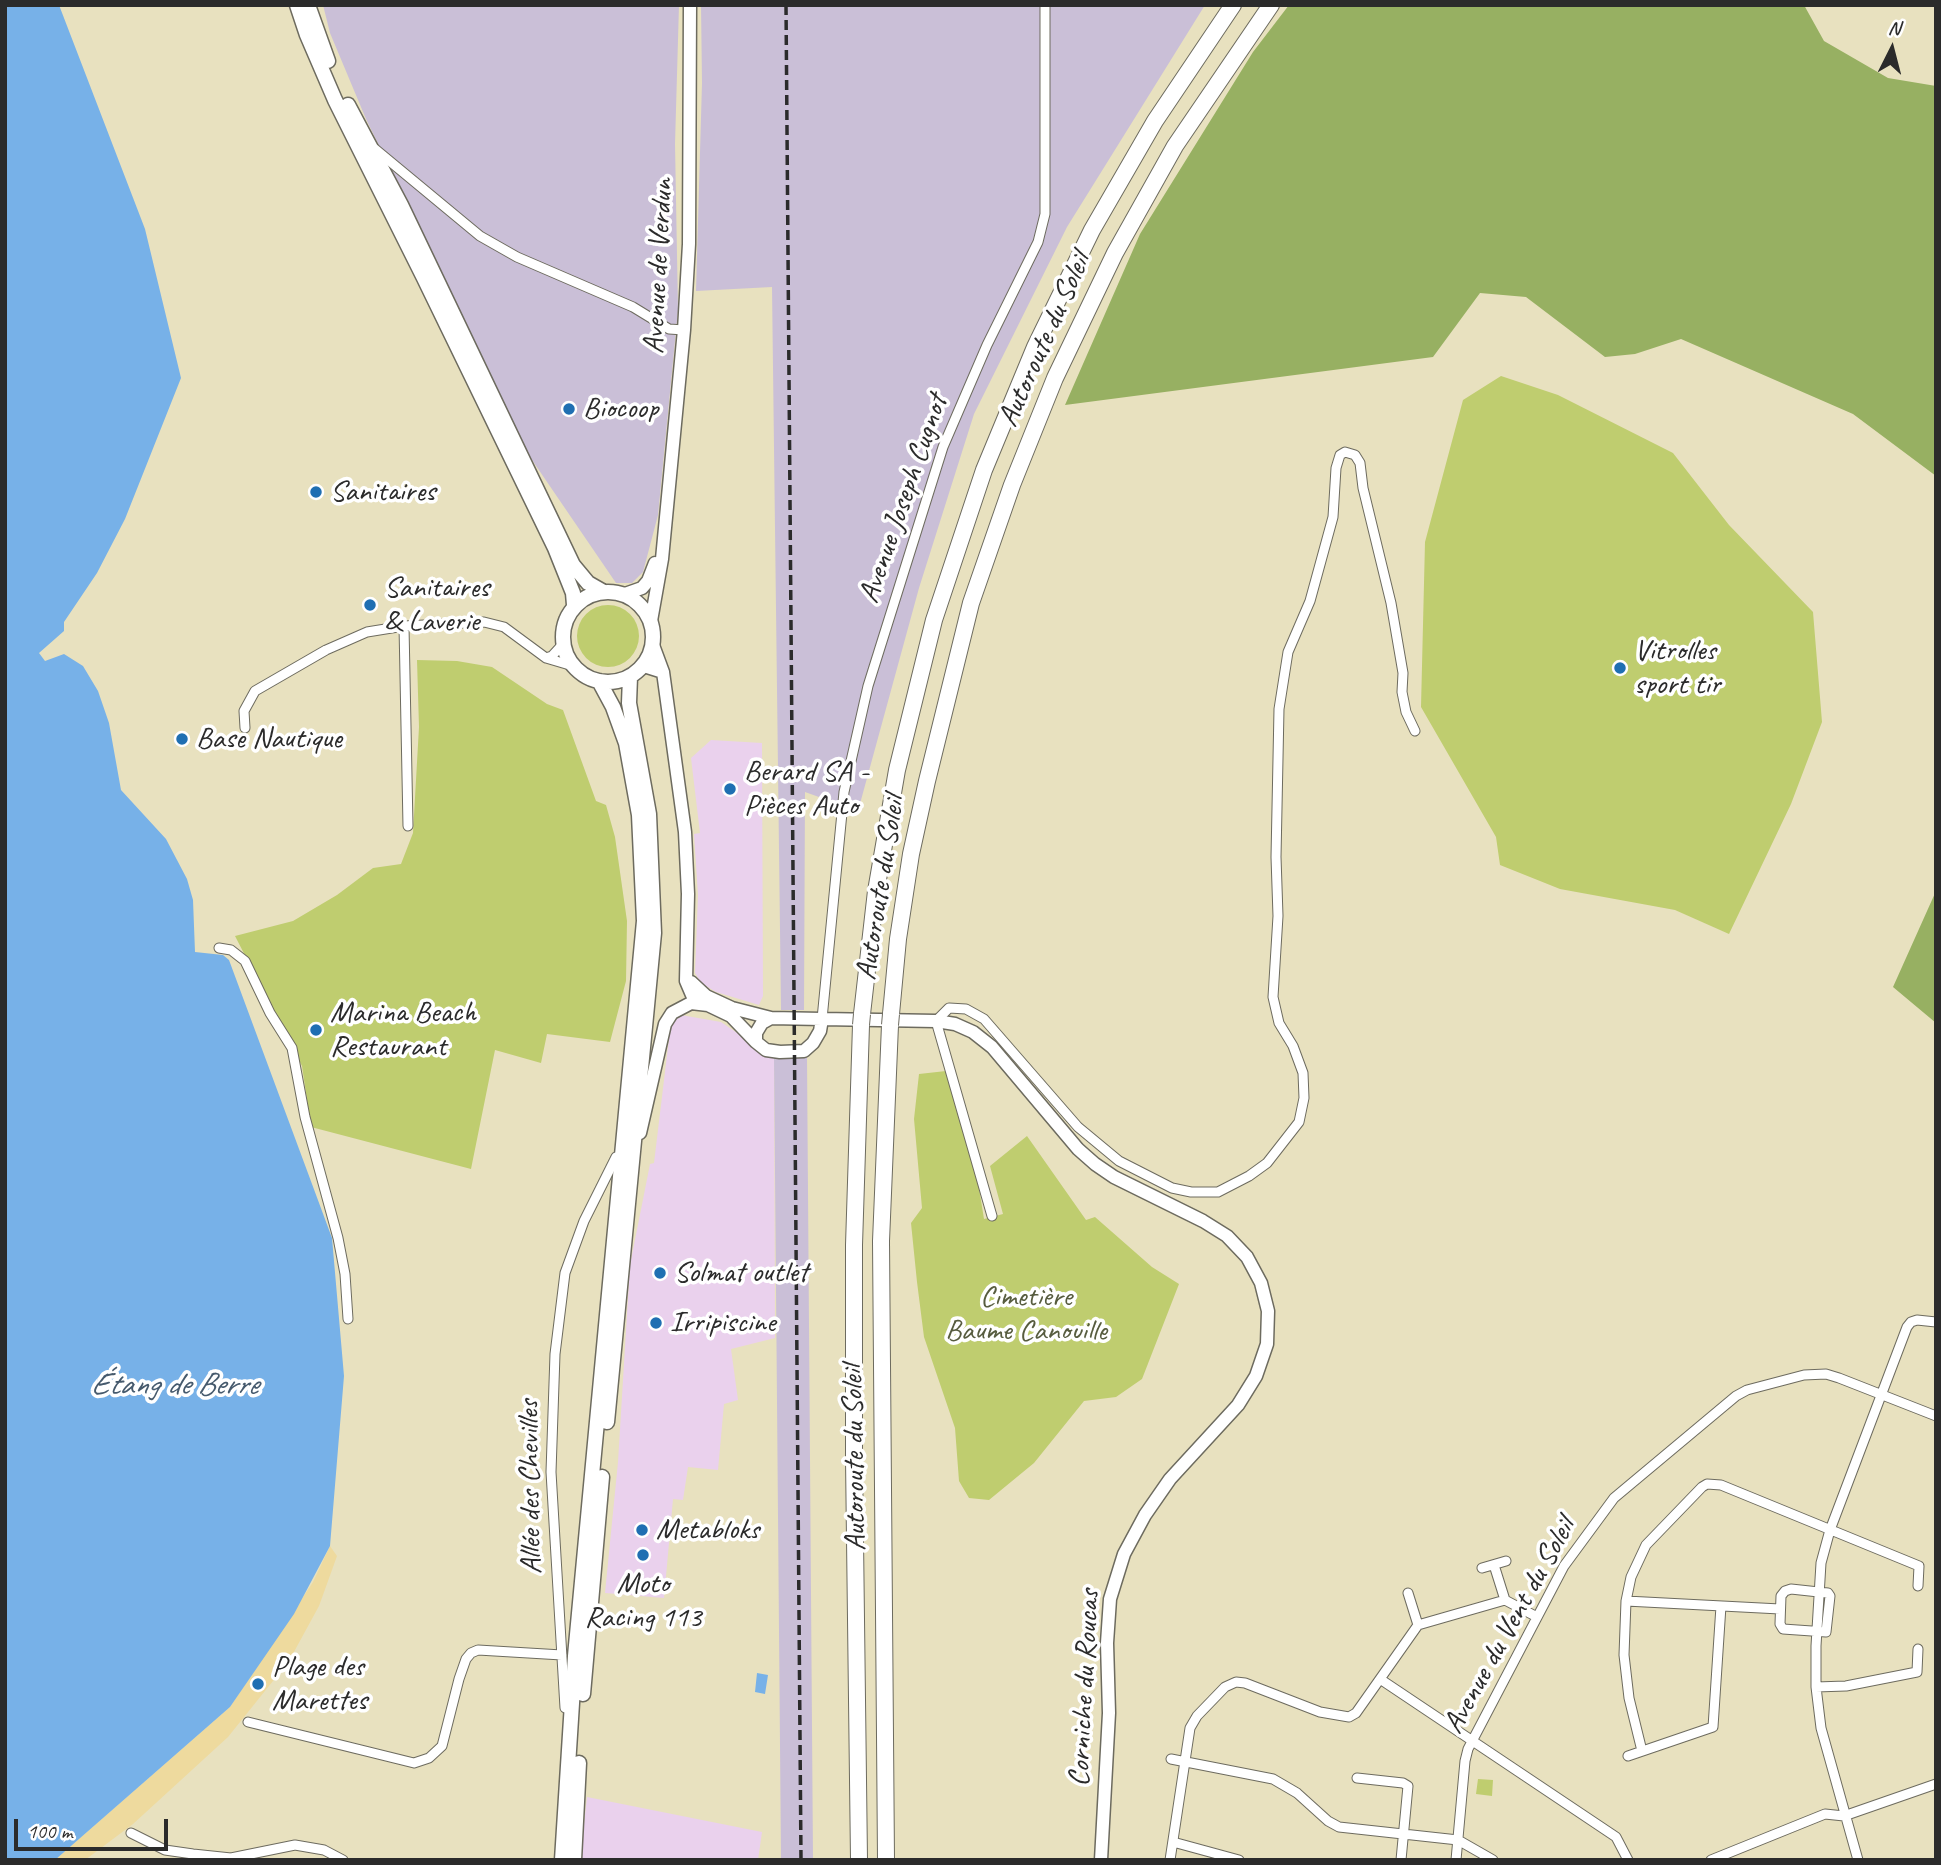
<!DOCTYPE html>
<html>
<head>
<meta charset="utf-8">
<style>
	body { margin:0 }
	#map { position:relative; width:1941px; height:1865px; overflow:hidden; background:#e8e1bf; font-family:Caveat,sans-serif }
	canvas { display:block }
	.frame { position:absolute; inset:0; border:7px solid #2b2b2b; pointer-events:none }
	.north { position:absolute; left:1857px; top:14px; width:70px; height:70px; -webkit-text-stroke:5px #fff; paint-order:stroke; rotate:6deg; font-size:19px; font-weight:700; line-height:28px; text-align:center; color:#2b2b2b }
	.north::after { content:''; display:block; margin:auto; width:24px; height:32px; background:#2b2b2b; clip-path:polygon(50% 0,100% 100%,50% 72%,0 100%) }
	.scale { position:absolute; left:14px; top:1819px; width:154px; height:32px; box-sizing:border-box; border:4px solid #2b2b2b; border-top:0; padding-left:9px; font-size:21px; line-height:24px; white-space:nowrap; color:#2b2b2b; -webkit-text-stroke:5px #fff; paint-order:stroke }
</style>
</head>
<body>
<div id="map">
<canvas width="1941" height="1865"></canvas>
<div class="frame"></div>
<div class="north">N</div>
<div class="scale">100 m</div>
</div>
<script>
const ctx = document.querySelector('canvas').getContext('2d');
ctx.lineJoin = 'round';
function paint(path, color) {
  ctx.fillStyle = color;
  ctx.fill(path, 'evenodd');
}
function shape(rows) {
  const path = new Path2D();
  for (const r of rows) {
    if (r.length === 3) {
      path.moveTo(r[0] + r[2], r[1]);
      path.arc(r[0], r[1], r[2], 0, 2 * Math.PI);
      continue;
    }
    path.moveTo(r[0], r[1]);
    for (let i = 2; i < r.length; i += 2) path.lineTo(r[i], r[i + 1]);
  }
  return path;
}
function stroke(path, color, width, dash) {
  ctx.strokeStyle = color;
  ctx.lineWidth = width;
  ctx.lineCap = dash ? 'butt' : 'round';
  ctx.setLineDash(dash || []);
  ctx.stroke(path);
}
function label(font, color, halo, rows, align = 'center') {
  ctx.font = font + ' Caveat,sans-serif';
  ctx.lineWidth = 7;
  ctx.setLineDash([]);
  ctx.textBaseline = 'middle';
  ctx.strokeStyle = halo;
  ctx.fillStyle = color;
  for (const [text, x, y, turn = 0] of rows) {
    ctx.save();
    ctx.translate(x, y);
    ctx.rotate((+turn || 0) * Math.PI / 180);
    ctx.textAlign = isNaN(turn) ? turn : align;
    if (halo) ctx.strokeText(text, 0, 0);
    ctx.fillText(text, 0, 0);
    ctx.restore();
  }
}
const built = shape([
	[711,740,762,743,763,996,759,1005,716,992,701,983,695,973,698,895,694,834,700,833,691,758],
	[681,1015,721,1022,774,1058,775,1338,731,1349,738,1400,724,1404,718,1470,688,1467,683,1500,673,1499,664,1598,605,1593,618,1462,630,1265,650,1164,654,1163,671,1022],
	[587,1797,762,1832,758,1860,580,1860]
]);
const industrial = shape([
	[323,5,679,5,675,144,678,310,658,515,643,572,632,583,616,583,530,457,366,119,330,33],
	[701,5,1205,5,1067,227,974,414,919,588,858,811,805,792,804,1010,781,1010,772,287,696,291,702,83],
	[774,1058,807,1058,813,1860,781,1860]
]);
const green = shape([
	[1501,376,1558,395,1673,453,1729,525,1813,612,1822,722,1791,804,1729,934,1675,910,1560,889,1500,865,1496,837,1421,707,1425,542,1463,400],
	[608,636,31],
	[417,660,457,661,492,667,547,704,563,710,596,801,606,805,615,837,627,921,626,981,610,1042,547,1034,541,1063,495,1050,471,1169,311,1127,302,1066,235,936,293,921,337,895,373,868,401,864,413,833,419,727],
	[946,1071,979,1188,984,1219,1003,1214,990,1166,1027,1136,1086,1220,1095,1217,1152,1267,1179,1284,1142,1379,1116,1397,1084,1401,1034,1463,989,1500,969,1498,959,1481,955,1428,924,1337,917,1282,911,1223,922,1208,914,1119,919,1074],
	[1478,1779,1493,1780,1492,1796,1476,1794]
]);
const forest = shape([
	[1289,5,1804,5,1824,41,1888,78,1936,86,1936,476,1853,414,1681,339,1635,354,1605,357,1526,297,1480,293,1433,357,1065,405,1140,234,1253,52],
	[1936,891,1936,1023,1893,987]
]);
const sand = shape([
	[330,1546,337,1556,319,1606,289,1661,228,1737,133,1824,85,1860,55,1860,230,1707,313,1582]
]);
const water = shape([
	[5,5,59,5,145,229,181,378,125,519,97,573,64,622,64,631,39,653,45,661,64,654,83,666,98,691,109,723,121,790,166,839,187,879,193,900,195,952,223,955,229,960,332,1238,344,1376,330,1546,294,1614,230,1707,55,1860,5,1860],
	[757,1673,768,1675,765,1694,755,1692]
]);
const minor = shape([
	[375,149,480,236,517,257,633,307,669,329,684,330],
	[404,626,408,826],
	[546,658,552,656,563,644],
	[245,728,244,711,255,691,326,650,367,632,404,626,484,622,504,627,546,658,573,666],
	[219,948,231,950,245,961,270,1013,292,1048,305,1117,338,1238,345,1274,348,1319],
	[822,1019,844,792,868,686,943,447,987,345,1038,242,1045,214,1045,5],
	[992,1216,936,1021,949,1008,966,1009,984,1019,1078,1127,1119,1161,1172,1188,1191,1192,1218,1192,1249,1176,1267,1163,1299,1122,1304,1098,1303,1073,1293,1046,1279,1023,1273,997,1278,916,1276,857,1279,709,1288,652,1310,601,1333,517,1336,468,1340,455,1345,452,1355,455,1360,463,1363,488,1391,603,1403,673,1402,692,1406,712,1415,731],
	[1494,1565,1505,1600],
	[1482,1568,1506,1561],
	[1791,1589,1828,1593,1830,1596,1826,1632,1783,1629,1780,1624,1781,1596,1785,1591,1791,1589],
	[1408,1593,1418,1625],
	[1626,1601,1780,1609],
	[1380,1679,1616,1837,1628,1860],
	[1816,1687,1846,1686,1917,1672,1918,1649],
	[565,1708,551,1472,555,1354,565,1273,584,1221,616,1157],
	[248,1722,414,1763,429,1758,442,1746,459,1679,466,1659,471,1653,478,1650,562,1655],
	[1642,1751,1629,1698,1624,1655,1626,1601,1631,1577,1646,1545,1702,1487,1707,1484,1721,1485,1919,1566,1918,1586],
	[1628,1756,1713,1727,1721,1606],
	[1171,1759,1273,1779,1297,1793,1328,1821,1339,1827,1458,1840,1493,1860],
	[1357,1778,1403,1783,1408,1786,1401,1860],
	[131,1833,165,1850,193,1854,231,1858,295,1845,324,1850,343,1860],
	[1173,1842,1239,1860],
	[1170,1860,1190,1728,1197,1716,1225,1687,1236,1682,1245,1683,1320,1712,1349,1717,1356,1713,1418,1625,1505,1600,1537,1617],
	[1456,1860,1465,1761,1468,1749,1564,1566,1614,1498,1736,1396,1747,1390,1804,1375,1826,1374,1839,1378,1936,1416],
	[1711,1860,1825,1814,1844,1816,1936,1784],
	[1858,1860,1821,1728,1816,1687,1816,1646,1821,1563,1830,1530,1907,1327,1911,1322,1917,1320,1936,1322]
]);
const secondary = shape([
	[625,594,642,588,648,581,655,563],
	[651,621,662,559,684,330,689,244,690,5],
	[653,645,663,672,685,832,688,894,686,981,692,995,699,1002],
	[644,666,663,672],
	[691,982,706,996,732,1008,771,1018,822,1019,820,1031,813,1043,804,1051,780,1052,766,1050,756,1042,756,1033,762,1023,771,1018],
	[822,1019,936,1021,955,1024,973,1032,992,1047,1078,1149,1095,1164,1114,1177,1203,1221,1227,1236,1247,1257,1261,1283,1268,1311,1267,1344,1256,1376,1238,1405,1170,1479,1145,1515,1124,1554,1110,1599,1107,1643,1109,1713,1101,1860],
	[640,1133,665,1024,672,1013,691,1003,708,1005,731,1016,756,1042]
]);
const primary = shape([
	[297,5,307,35,335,100,424,278,555,548,573,593,574,605],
	[308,5,328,61],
	[348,105,401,205,573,565,588,583,602,591],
	[608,637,45],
	[607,1422,654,933,649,814,629,703,630,677],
	[583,1694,602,1477],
	[562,1860,575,1656,644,921,639,815,626,743,613,707,599,681],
	[574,1860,579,1763]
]);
const motorway = shape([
	[862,1014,876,891,897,770,934,620,984,470,1035,347,1092,230,1155,121,1233,5],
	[891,1014,898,939,911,854,927,781,971,603,1012,485,1055,378,1115,253,1175,146,1271,5],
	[859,1860,854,1459,854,1245,861,1025],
	[886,1860,881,1241,890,1025]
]);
const rail = shape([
	[786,5,801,1860]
]);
const motorwayBridge = shape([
	[861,1025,862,1014],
	[890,1025,891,1014]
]);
const markers = [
	[569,409,7,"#1f6fb2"],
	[316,492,7,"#1f6fb2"],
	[370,605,7,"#1f6fb2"],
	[1620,668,7,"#1f6fb2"],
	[182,739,7,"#1f6fb2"],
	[730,789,7,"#1f6fb2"],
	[316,1030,7,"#1f6fb2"],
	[660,1273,7,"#1f6fb2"],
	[656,1323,7,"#1f6fb2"],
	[642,1530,7,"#1f6fb2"],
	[643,1555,7,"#1f6fb2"],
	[258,1684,7,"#1f6fb2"]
];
const streetNames = [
	["Avenue de Verdun",659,266,-87],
	["Autoroute du Soleil",1045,340,-66],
	["Avenue Joseph Cugnot",904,499,-71],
	["Autoroute du Soleil",881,888,-81],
	["Autoroute du Soleil",855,1458,-91],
	["Allée des Chevilles",531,1487,-91],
	["Avenue du Vent du Soleil",1510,1626,-61],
	["Corniche du Roucas",1085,1688,-87]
];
const poiNames = [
	["Biocoop",583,409],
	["Sanitaires",330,492],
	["Sanitaires",384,588],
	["& Laverie",384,622],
	["Vitrolles",1634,651],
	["sport tir",1634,685],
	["Base Nautique",196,739],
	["Berard SA -",744,772],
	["Pièces Auto",744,806],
	["Marina Beach",330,1013],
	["Restaurant",330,1047],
	["Solmat outlet",674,1273],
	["Irripiscine",670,1323],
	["Metabloks",656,1530],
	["Moto",643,1584,"center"],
	["Racing 113",643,1618,"center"],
	["Plage des",272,1667],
	["Marettes",272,1701]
];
const parkNames = [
	["Cimetière",1026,1297],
	["Baume Canouille",1026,1331]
];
const waterNames = [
	["Étang de Berre",174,1386]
];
paint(built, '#ead1ed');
paint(industrial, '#cabfd7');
paint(green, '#bfcd6f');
paint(forest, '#97b062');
paint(sand, '#eeda9e');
paint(water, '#77b1e8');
stroke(minor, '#6d6b5f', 11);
stroke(secondary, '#6d6b5f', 15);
stroke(primary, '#6d6b5f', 17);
stroke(motorway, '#6d6b5f', 18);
stroke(minor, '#fff', 9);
stroke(secondary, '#fff', 12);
stroke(primary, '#fff', 14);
stroke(motorway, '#fff', 16);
stroke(rail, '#2b2b2b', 3.5, [10, 5]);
stroke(motorwayBridge, '#6d6b5f', 18, []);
stroke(motorwayBridge, '#fff', 16);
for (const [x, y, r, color] of markers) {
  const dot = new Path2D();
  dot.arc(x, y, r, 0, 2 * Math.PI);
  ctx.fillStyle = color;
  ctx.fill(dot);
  stroke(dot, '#fff', 2.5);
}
label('30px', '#2b2b2b', '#fff', streetNames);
label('30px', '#2b2b2b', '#fff', poiNames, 'left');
label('30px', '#575c3f', '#fff', parkNames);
label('italic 32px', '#465a6d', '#fff', waterNames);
</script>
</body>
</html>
